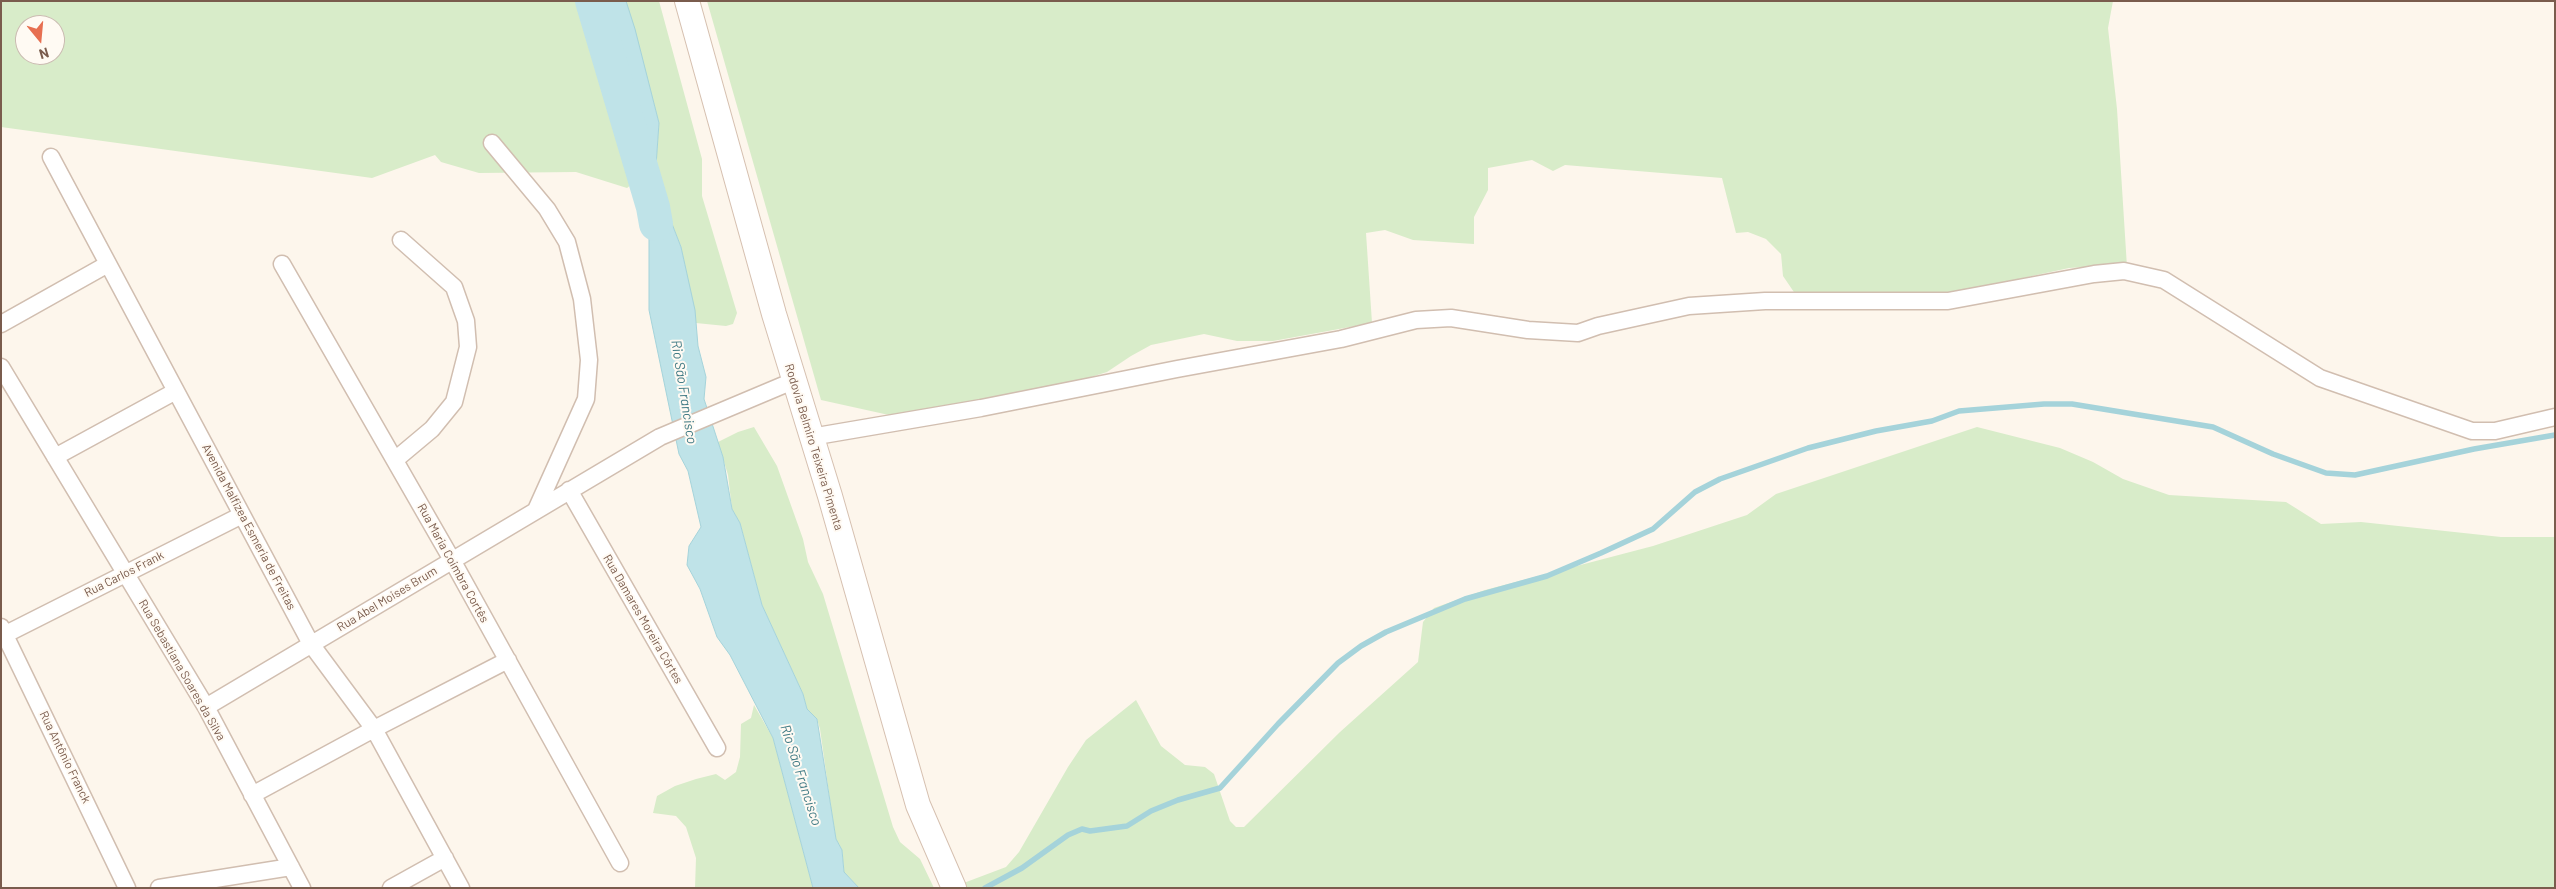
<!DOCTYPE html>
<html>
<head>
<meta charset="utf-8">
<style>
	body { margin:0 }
	#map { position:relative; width:2556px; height:889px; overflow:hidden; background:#fdf6ec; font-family:Barlow,sans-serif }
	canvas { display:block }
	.frame { position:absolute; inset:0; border:2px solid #7a5c4d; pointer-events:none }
	.north { position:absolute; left:15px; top:15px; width:50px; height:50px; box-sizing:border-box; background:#fffaf3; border:1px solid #cabbb1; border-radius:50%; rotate:163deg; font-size:14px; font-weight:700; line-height:20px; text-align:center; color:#7a5c4d }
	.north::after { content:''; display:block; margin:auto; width:18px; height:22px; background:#e76f51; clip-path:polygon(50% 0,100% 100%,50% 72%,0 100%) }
</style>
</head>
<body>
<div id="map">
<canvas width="2556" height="889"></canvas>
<div class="frame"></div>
<div class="north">N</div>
</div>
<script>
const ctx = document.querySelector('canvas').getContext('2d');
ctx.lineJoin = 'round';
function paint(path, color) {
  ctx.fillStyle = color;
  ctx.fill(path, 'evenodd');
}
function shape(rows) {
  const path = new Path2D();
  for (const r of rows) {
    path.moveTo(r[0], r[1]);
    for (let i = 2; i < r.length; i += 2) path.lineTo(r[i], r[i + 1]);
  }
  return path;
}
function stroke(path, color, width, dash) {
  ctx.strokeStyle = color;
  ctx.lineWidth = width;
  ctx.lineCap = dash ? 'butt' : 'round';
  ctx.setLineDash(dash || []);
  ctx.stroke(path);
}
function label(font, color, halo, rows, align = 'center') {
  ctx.font = font + ' Barlow,sans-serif';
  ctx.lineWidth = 4;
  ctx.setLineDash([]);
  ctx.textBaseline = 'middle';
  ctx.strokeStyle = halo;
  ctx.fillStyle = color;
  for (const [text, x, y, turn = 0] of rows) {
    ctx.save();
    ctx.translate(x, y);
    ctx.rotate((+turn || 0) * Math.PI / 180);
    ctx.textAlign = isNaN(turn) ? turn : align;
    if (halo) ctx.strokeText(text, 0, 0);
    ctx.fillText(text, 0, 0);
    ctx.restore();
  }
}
const green = shape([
	[1,1,588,1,629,102,632,138,645,174,627,188,576,172,479,173,441,162,435,155,372,178,1,127],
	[25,25,55,25,55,55,25,55],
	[626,1,659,1,702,159,702,196,737,313,733,324,726,326,696,323,681,247,662,198,656,166,659,123],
	[707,1,2113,1,2108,28,2117,109,2127,267,2114,265,2069,268,1921,300,1798,298,1783,276,1781,254,1766,239,1748,232,1736,233,1722,178,1565,165,1553,171,1532,160,1488,168,1488,190,1474,217,1474,244,1413,240,1385,230,1366,233,1372,323,1273,341,1237,341,1204,334,1151,345,1131,356,1107,372,1072,383,1020,391,957,411,898,417,821,400],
	[754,427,777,466,803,539,808,562,823,594,893,827,900,842,920,859,934,888,859,888,844,872,842,850,836,839,832,815,820,729,817,719,807,709,803,694,762,605,740,523,732,509,728,475,718,442,738,432],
	[1977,427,2060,448,2093,462,2123,479,2169,495,2286,502,2321,524,2361,522,2501,537,2555,537,2555,888,962,888,961,884,1006,867,1019,852,1068,767,1086,740,1136,700,1161,746,1185,765,1205,767,1214,774,1230,821,1236,827,1244,827,1340,732,1418,662,1423,622,1434,608,1485,590,1653,546,1747,515,1776,494],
	[754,705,773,738,813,888,695,888,696,858,686,827,676,816,653,813,657,796,675,786,696,779,716,774,725,780,736,772,740,757,741,724,751,718]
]);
const water = shape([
	[588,1,626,1,635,29,659,123,656,166,662,198,681,247,695,310,698,346,706,377,704,399,723,457,732,509,740,523,762,605,803,694,807,709,817,719,836,839,842,850,844,872,859,888,813,888,773,738,730,655,717,637,700,589,687,565,689,546,701,527,688,471,679,454,649,310,649,210,645,197,645,174,632,138,629,102,588,1]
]);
const stream = shape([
	[985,888,1022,868,1068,835,1082,829,1090,831,1127,826,1151,811,1178,800,1220,788,1278,724,1338,663,1361,646,1386,632,1465,599,1547,576,1601,553,1653,529,1695,492,1720,479,1808,448,1876,431,1932,421,1959,411,2044,404,2072,404,2213,427,2273,454,2326,473,2355,475,2474,449,2555,435]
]);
const river = shape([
	[592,1,653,207,656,224]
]);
const street = shape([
	[492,143,547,209,567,242,582,299,589,360,586,399,536,510],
	[51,157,311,644,374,729,461,888],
	[282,264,452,560,620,863],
	[1,324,108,264],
	[1,367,206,707,302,888],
	[811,437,981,408,1177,369,1341,339,1416,320,1451,318,1528,330,1578,333,1598,326,1689,306,1765,301,1948,301,2094,274,2124,271,2164,280,2320,378,2472,431,2495,431,2555,417],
	[55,457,176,391],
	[395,460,432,429,454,402,468,347,466,321,454,287,401,240],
	[569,490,717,748],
	[1,627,127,888],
	[6,634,242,515],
	[206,707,660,437,793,381],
	[252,795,374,729,508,660],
	[159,888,291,867],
	[391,888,445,858]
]);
const secondary = shape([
	[687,1,774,314,830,496,918,805,954,888]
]);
const streetNames = [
	["Rodovia Belmiro Teixeira Pimenta",814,447,73],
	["Avenida Malfizea Esmeria de Freitas",249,527,62],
	["Rua Maria Coimbra Cortês",453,563,61],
	["Rua Carlos Frank",124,574,-27],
	["Rua Abel Moises Brum",387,599,-31],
	["Rua Damares Moreira Côrtes",643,619,60],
	["Rua Sebastiana Soares da Silva",182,670,60],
	["Rua Antônio Franck",65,757,64]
];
const waterNames = [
	["Rio São Francisco",684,392,81],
	["Rio São Francisco",801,775,72]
];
paint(green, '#d8ecc9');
paint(water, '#bfe3e8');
stroke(water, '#a5d3da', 1);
stroke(stream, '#a5d3da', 5.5);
stroke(river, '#bfe3e8', 34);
stroke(street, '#d1beb0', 19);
stroke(secondary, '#d6c0b0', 26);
stroke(street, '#fff', 16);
stroke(secondary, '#fff', 24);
label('12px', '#7a5c4d', '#fffaf3', streetNames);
label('italic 14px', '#437c86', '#fffaf3', waterNames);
</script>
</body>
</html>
